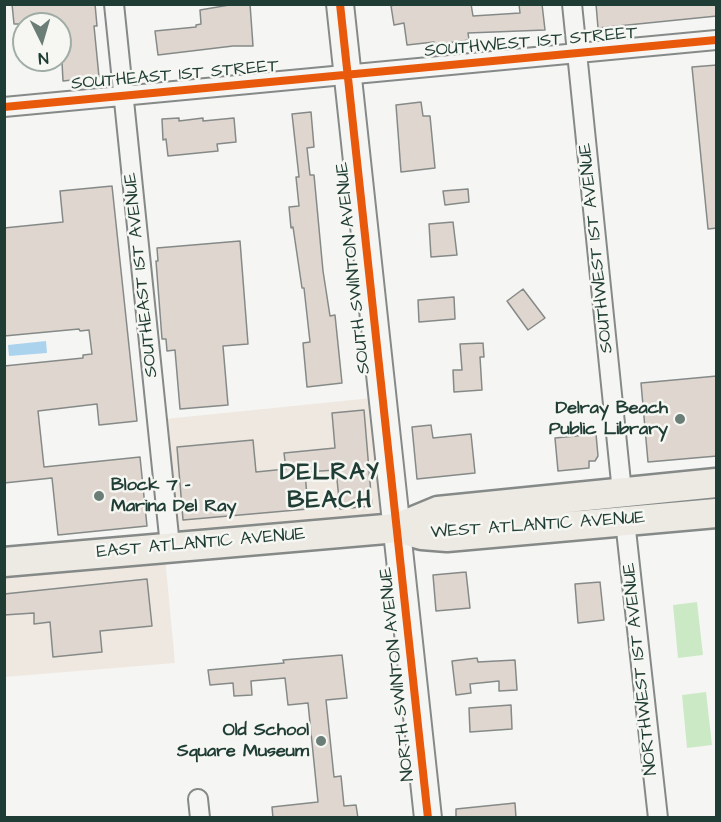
<!DOCTYPE html>
<html>
<head>
<meta charset="utf-8">
<style>
	body { margin:0 }
	#map { position:relative; width:721px; height:822px; overflow:hidden; background:#f5f5f3; font-family:"Architects Daughter",sans-serif }
	canvas { display:block }
	.frame { position:absolute; inset:0; border:6px solid #1f3d34; pointer-events:none }
	.north { position:absolute; left:12px; top:12px; width:60px; height:60px; box-sizing:border-box; background:#f6f6f2; border:2px solid #a0aca6; border-radius:50%; rotate:175deg; font-size:16px; font-weight:700; line-height:24px; text-align:center; color:#1f3d34 }
	.north::after { content:''; display:block; margin:auto; width:21px; height:27px; background:#6a7d77; clip-path:polygon(50% 0,100% 100%,50% 72%,0 100%) }
</style>
</head>
<body>
<div id="map">
<canvas width="721" height="822"></canvas>
<div class="frame"></div>
<div class="north">N</div>
</div>
<script>
const ctx = document.querySelector('canvas').getContext('2d');
ctx.lineJoin = 'round';
function paint(path, color) {
  ctx.fillStyle = color;
  ctx.fill(path, 'evenodd');
}
function shape(rows) {
  const path = new Path2D();
  for (const r of rows) {
    path.moveTo(r[0], r[1]);
    for (let i = 2; i < r.length; i += 2) path.lineTo(r[i], r[i + 1]);
  }
  return path;
}
function stroke(path, color, width, dash) {
  ctx.strokeStyle = color;
  ctx.lineWidth = width;
  ctx.lineCap = dash ? 'butt' : 'round';
  ctx.setLineDash(dash || []);
  ctx.stroke(path);
}
function label(font, color, halo, rows, align = 'center') {
  ctx.font = font + ' "Architects Daughter",sans-serif';
  ctx.lineWidth = 5;
  ctx.setLineDash([]);
  ctx.textBaseline = 'middle';
  ctx.strokeStyle = halo;
  ctx.fillStyle = color;
  for (const [text, x, y, turn = 0] of rows) {
    ctx.save();
    ctx.translate(x, y);
    ctx.rotate((+turn || 0) * Math.PI / 180);
    ctx.textAlign = isNaN(turn) ? turn : align;
    if (halo) ctx.strokeText(text, 0, 0);
    ctx.fillText(text, 0, 0);
    ctx.restore();
  }
}
const built = shape([
	[372,398,384,519,177,537,165,419],
	[165,557,175,663,5,677,5,573]
]);
const green = shape([
	[697,602,703,655,678,658,673,605],
	[706,692,712,745,687,748,682,695]
]);
const water = shape([
	[46,341,47,353,9,356,8,345]
]);
const building = shape([
	[12,4,95,4,97,26,94,26,99,77,63,81,60,24,14,24,12,4],
	[235,4,250,4,253,46,233,46,158,55,155,31,196,27,196,25,201,24,200,10,235,4],
	[397,4,471,4,473,16,520,13,519,4,542,4,545,30,468,33,469,40,434,45,434,42,407,45,404,23,394,25,391,6,397,4],
	[596,4,717,4,717,16,598,28,596,4],
	[717,65,717,228,708,229,692,67,717,65],
	[421,102,423,116,430,116,435,168,401,172,396,105,421,102],
	[311,112,314,147,307,148,310,175,314,175,323,271,330,316,335,315,342,383,307,387,303,343,310,342,304,288,302,288,293,227,291,228,289,207,299,206,296,177,299,177,292,114,311,112],
	[179,118,179,121,203,118,203,121,234,118,236,142,217,144,218,151,168,156,166,139,163,140,162,119,179,118],
	[112,186,137,421,99,425,97,404,38,411,44,467,140,457,147,526,58,535,52,478,4,483,4,366,83,358,83,355,92,354,89,330,80,331,79,329,4,336,4,228,63,222,60,191,112,186],
	[468,189,469,202,445,205,443,191,468,189],
	[453,222,457,255,431,257,429,224,453,222],
	[240,241,248,344,223,346,228,405,180,409,175,350,167,351,166,339,162,339,156,261,158,261,157,248,240,241],
	[523,289,545,318,528,330,507,301,523,289],
	[454,297,455,319,419,322,418,300,454,297],
	[483,343,484,357,480,357,482,390,454,392,453,370,462,370,460,344,483,343],
	[717,376,717,456,648,462,641,383,717,376],
	[364,410,372,506,340,509,336,470,305,472,308,509,183,520,177,447,253,440,256,472,286,469,284,453,335,448,332,413,364,410],
	[431,425,433,438,471,434,475,473,417,479,412,427,431,425],
	[596,434,598,456,595,461,589,461,589,468,558,471,555,438,596,434],
	[466,572,470,608,436,611,433,575,466,572],
	[147,579,152,626,100,631,102,652,53,657,50,622,34,624,34,613,4,615,4,594,147,579],
	[600,582,604,620,578,623,575,584,600,582],
	[342,655,347,698,326,700,334,777,341,776,344,806,356,805,358,818,273,818,272,807,318,802,308,703,288,705,285,678,251,681,252,695,234,696,233,683,210,685,208,670,284,663,283,660,342,655],
	[477,658,478,662,515,660,517,690,499,691,499,681,470,684,471,693,456,695,452,661,477,658],
	[511,705,512,729,470,732,469,708,511,705],
	[515,803,516,818,456,818,456,809,515,803]
]);
const street = shape([
	[114,4,170,546],
	[572,4,622,492],
	[4,107,716,40],
	[625,521,658,818],
	[198,799,200,818]
]);
const secondary = shape([
	[340,4,428,818]
]);
const primary = shape([
	[397,528,422,535,447,537,716,513],
	[4,562,397,528,438,511,716,483]
]);
const cycleway = shape([
	[340,4,428,818],
	[4,107,716,40]
]);
const markers = [
	[680,419,6,"#6a7d77"],
	[99,496,6,"#6a7d77"],
	[321,741,6,"#6a7d77"]
];
const streetNames = [
	["SOUTHWEST 1ST STREET",531,43,-5],
	["SOUTHEAST 1ST STREET",175,76,-5],
	["SOUTHWEST 1ST AVENUE",597,248,-96],
	["SOUTH SWINTON AVENUE",354,268,-96],
	["SOUTHEAST 1ST AVENUE",142,275,-96],
	["WEST ATLANTIC AVENUE",538,526,-4],
	["EAST ATLANTIC AVENUE",201,544,-5],
	["NORTHWEST 1ST AVENUE",641,669,-96],
	["NORTH SWINTON AVENUE",398,674,-96]
];
const poiNames = [
	["Delray Beach",668,409],
	["Public Library",668,430],
	["Block 7 -",111,486,"left"],
	["Marina Del Ray",111,507,"left"],
	["Old School",309,731],
	["Square Museum",309,752]
];
const districtNames = [
	["DELRAY",330,474],
	["BEACH",330,502]
];
paint(built, '#efe8e0');
paint(green, '#cce9c6');
paint(water, '#acd3ed');
paint(building, '#dfd6cf');
stroke(building, '#858a88', 1.5);
stroke(street, '#858a88', 22);
stroke(secondary, '#858a88', 30);
stroke(primary, '#858a88', 33);
stroke(street, '#f5f5f3', 18);
stroke(secondary, '#f5f5f3', 26);
stroke(primary, '#edeae4', 28);
stroke(cycleway, '#e8590c', 8);
for (const [x, y, r, color] of markers) {
  const dot = new Path2D();
  dot.arc(x, y, r, 0, 2 * Math.PI);
  ctx.fillStyle = color;
  ctx.fill(dot);
  stroke(dot, '#f6f6f2', 2);
}
label('18px', '#1f3d34', '#f6f6f2', streetNames);
label('bold 18px', '#1f3d34', '#f6f6f2', poiNames, 'right');
ctx.letterSpacing = '1.5px';
label('bold 24px', '#1f3d34', '#f6f6f2', districtNames);
ctx.letterSpacing = '0px';
</script>
</body>
</html>
